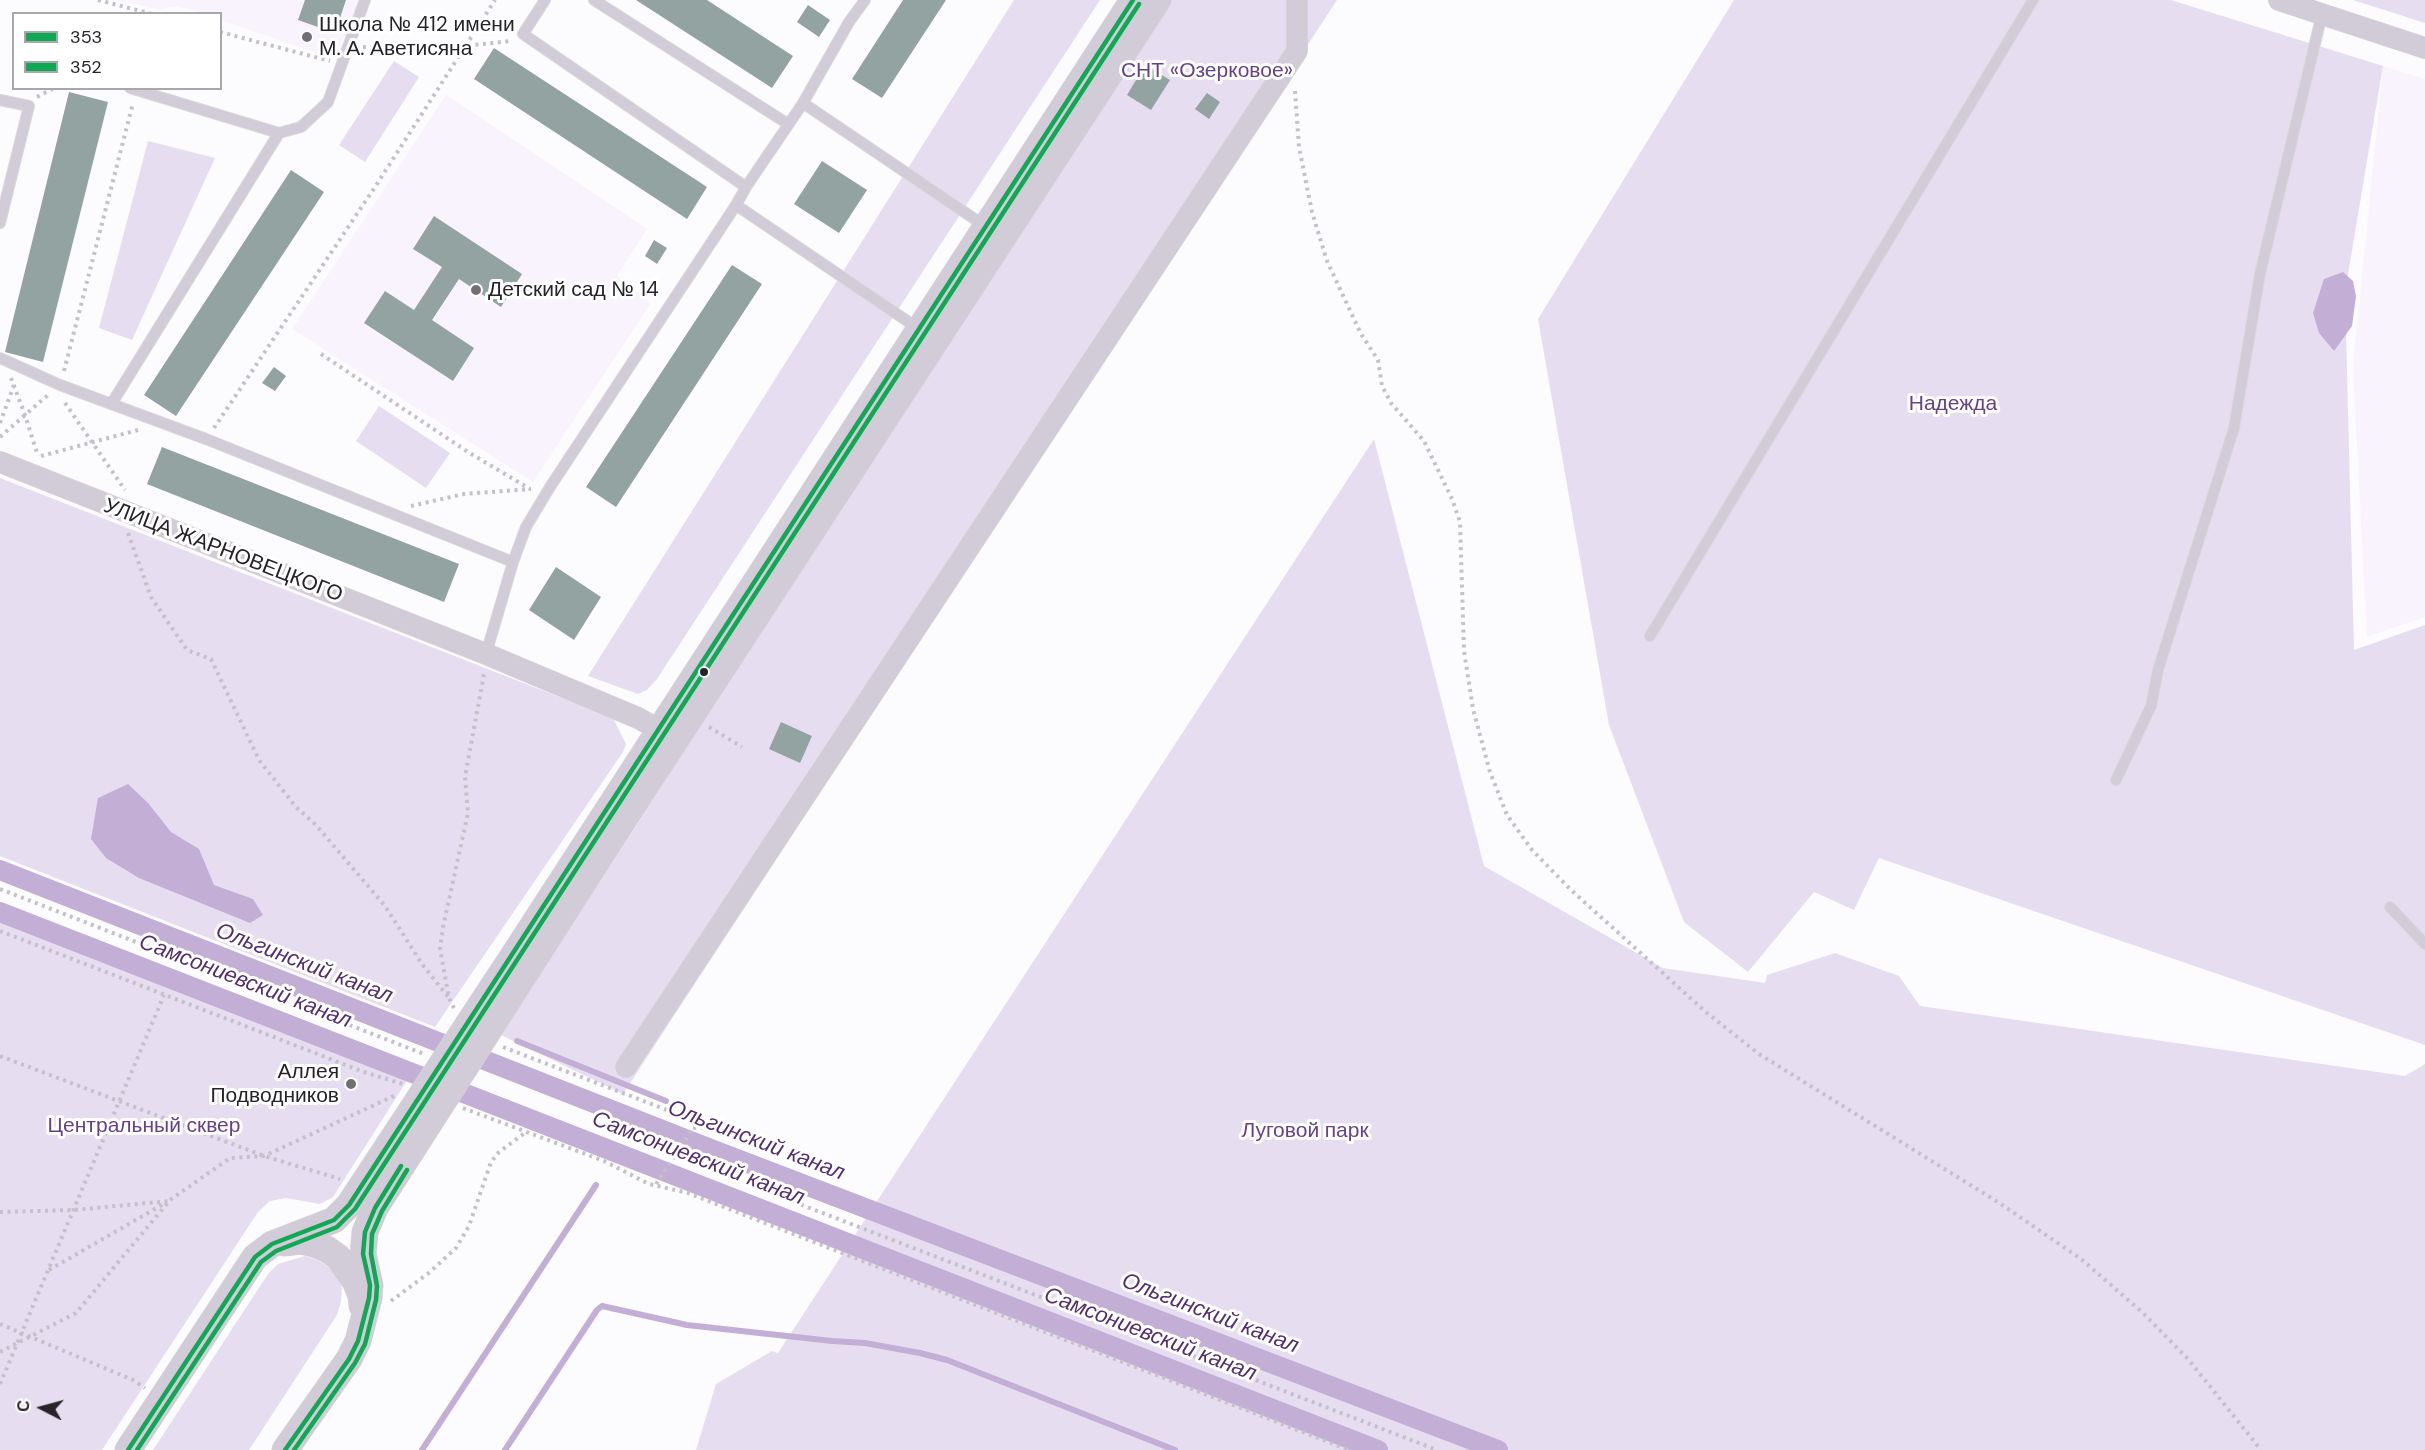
<!DOCTYPE html>
<html>
<head>
<meta charset="utf-8">
<style>
	body { margin:0 }
	#map { position:relative; width:2425px; height:1450px; overflow:hidden; background:#fcfbfd; font-family:"DM Sans",sans-serif }
	canvas { display:block }
	.legend { position:absolute; left:12px; top:12px; width:210px; height:78px; box-sizing:border-box; background:#fff; border:2px solid #a8a7aa; margin:0; padding:8px 10px; list-style:none; font-size:18px; color:#26232a }
	.legend li { display:flex; align-items:center; gap:12px; height:30px }
	.legend b { width:30px; border:2px solid #a8a7aa }
	.north { position:absolute; left:12px; top:1378px; width:60px; height:60px; -webkit-text-stroke:4px #fff; paint-order:stroke; rotate:276deg; font-size:16px; font-weight:700; line-height:24px; text-align:center; color:#26232a }
	.north::after { content:''; display:block; margin:auto; width:21px; height:27px; background:#26232a; clip-path:polygon(50% 0,100% 100%,50% 72%,0 100%) }
</style>
</head>
<body>
<div id="map">
<canvas width="2425" height="1450"></canvas>
<ul class="legend">
<li><b style="height:8px;background:#10a855"></b>353</li>
<li><b style="height:8px;background:#10a855"></b>352</li>
</ul>
<div class="north">С</div>
</div>
<script>
const ctx = document.querySelector('canvas').getContext('2d');
ctx.lineJoin = 'round';
function paint(path, color) {
  ctx.fillStyle = color;
  ctx.fill(path, 'evenodd');
}
function shape(rows) {
  const path = new Path2D();
  for (const r of rows) {
    path.moveTo(r[0], r[1]);
    for (let i = 2; i < r.length; i += 2) path.lineTo(r[i], r[i + 1]);
  }
  return path;
}
function stroke(path, color, width, dash) {
  ctx.strokeStyle = color;
  ctx.lineWidth = width;
  ctx.lineCap = dash ? 'butt' : 'round';
  ctx.setLineDash(dash || []);
  ctx.stroke(path);
}
function label(font, color, halo, rows, align = 'center') {
  ctx.font = font + ' "DM Sans",sans-serif';
  ctx.lineWidth = 6;
  ctx.setLineDash([]);
  ctx.textBaseline = 'middle';
  ctx.strokeStyle = halo;
  ctx.fillStyle = color;
  for (const [text, x, y, turn = 0] of rows) {
    ctx.save();
    ctx.translate(x, y);
    ctx.rotate((+turn || 0) * Math.PI / 180);
    ctx.textAlign = isNaN(turn) ? turn : align;
    if (halo) ctx.strokeText(text, 0, 0);
    ctx.fillText(text, 0, 0);
    ctx.restore();
  }
}
const built = shape([
	[117,0,359,0,350,28,331,58,221,20,220,14,203,13,177,6,168,7,161,10],
	[2383,66,2425,79,2425,617,2367,637,2353,368],
	[446,95,647,229,617,276,651,303,533,482,292,329]
]);
const green = shape([
	[1014,0,1100,0,657,679,647,690,638,694,588,676],
	[1169,0,1337,0,623,1094,501,1035],
	[1734,0,2171,0,2383,66,2345,292,2354,650,2425,625,2425,1045,1879,858,1854,910,1814,892,1748,972,1684,922,1609,725,1538,319],
	[2353,0,2425,0,2425,23],
	[394,61,419,77,365,162,339,145],
	[148,141,215,158,132,340,99,328],
	[379,406,450,453,426,488,356,441],
	[1374,439,1484,866,1663,968,1765,983,1767,975,1835,953,1899,976,1920,1006,2405,1076,2425,1064,2425,1450,696,1450,716,1384,772,1351,778,1353],
	[0,478,613,718,626,744,623,752,435,1027,0,856],
	[0,917,410,1076,333,1197,320,1204,286,1198,270,1201,258,1212,102,1450,0,1450],
	[305,1256,319,1260,334,1271,342,1285,341,1301,337,1315,249,1450,153,1450,268,1274,278,1264]
]);
const water = shape([
	[2343,272,2353,281,2356,296,2352,326,2334,351,2319,333,2313,313,2324,279],
	[128,784,148,803,171,832,199,849,214,885,253,899,263,915,250,923,139,878,106,858,91,839,98,798]
]);
const stream = shape([
	[517,1041,666,1101],
	[422,1450,596,1185],
	[505,1450,597,1310,602,1306,687,1325,832,1341,865,1343,920,1353,947,1360,1175,1450]
]);
const canal = shape([
	[0,870,711,1149,1498,1450],
	[0,912,1378,1450]
]);
const building = shape([
	[305,0,346,0,335,33,298,20],
	[636,0,707,0,793,56,772,88],
	[903,0,946,0,882,98,852,79],
	[808,5,830,20,819,37,797,22],
	[494,48,707,187,687,219,474,79],
	[1145,65,1170,80,1151,110,1127,95],
	[69,92,108,102,43,362,5,352],
	[1207,93,1220,102,1209,119,1195,109],
	[822,161,867,190,839,233,794,204],
	[291,170,324,192,176,416,144,395],
	[434,216,522,274,501,307,459,279,432,320,474,348,453,381,364,323,385,291,414,310,442,267,413,249],
	[654,240,667,248,657,264,645,256],
	[732,265,762,284,616,507,586,487],
	[274,367,286,376,275,391,262,383],
	[162,447,459,564,444,602,147,484],
	[556,567,601,597,574,640,529,610],
	[781,722,812,736,800,763,769,749]
]);
const path = shape([
	[98,0,152,14],
	[220,32,330,61],
	[363,47,465,46,511,41],
	[1295,91,1299,147,1312,212,1327,261,1361,334,1378,360,1382,386,1391,403,1424,441,1452,499,1460,522,1464,651,1473,709,1490,772,1507,815,1532,850,1571,890,1676,985,1707,1013,1759,1054,2001,1204,2081,1259,2142,1312,2188,1359,2261,1450],
	[37,97,54,88],
	[321,354,468,452,530,489],
	[64,371,133,103],
	[11,378,25,415,38,456],
	[65,403,125,490],
	[0,423,14,385],
	[214,428,375,187,495,0],
	[0,437,49,394],
	[41,456,138,430],
	[411,506,464,494,531,489],
	[128,533,151,597,187,650,211,659,259,760,296,807,316,825,385,906,422,964,449,998],
	[709,727,742,747],
	[0,889,424,1054],
	[0,931,364,1072,403,1084],
	[454,1008,449,998,440,949,443,927,468,813,465,777,484,674],
	[503,1047,680,1115,691,1120,693,1128,700,1127,712,1130],
	[0,1056,264,1156,340,1179],
	[463,1108,604,1161,649,1184,688,1193,1349,1450],
	[675,1156,1437,1450],
	[656,1184,693,1128],
	[0,1212,73,1210,170,1201],
	[49,1270,167,1202],
	[391,1301,430,1272,456,1248,469,1226,491,1162,499,1152,526,1132],
	[0,1324,133,1380,145,1388],
	[0,1352,76,1313,170,1200,230,1158,264,1156,396,1095],
	[0,1384,164,995]
]);
const service = shape([
	[545,0,523,34,746,187],
	[594,0,788,124],
	[130,88,279,133,301,127,328,102,365,0],
	[0,100,29,106,0,223],
	[803,103,849,22,865,0],
	[919,329,736,205,746,187,803,103,985,226],
	[0,358,60,385,206,439,513,562,486,654],
	[112,403,279,133],
	[513,562,526,527,550,487,736,205],
	[1650,636,2033,0],
	[2116,780,2151,706,2158,670,2234,428,2260,274,2322,14],
	[2390,907,2425,944]
]);
const minor = shape([
	[2279,0,2425,48],
	[0,462,486,654,638,718,672,737],
	[626,1067,1297,51,1297,0]
]);
const tertiary = shape([
	[284,1243,301,1241,314,1244,327,1249,338,1257,355,1281,361,1296,362,1306],
	[128,1450,255,1257,272,1244,334,1220,349,1205,513,956,1133,0],
	[285,1450,349,1359,358,1341,369,1298,370,1285,363,1254,365,1232,375,1208,623,821,1158,0]
]);
const bus1 = shape([
	[128,1450,255,1257,272,1244,334,1220,349,1205,1133,0],
	[285,1450,349,1359,358,1341,369,1298,370,1285,363,1254,365,1232,375,1208,401,1166]
]);
const bus2 = shape([
	[137,1450,261,1262,276,1251,337,1227,355,1209,1139,4],
	[294,1450,355,1363,365,1344,376,1300,377,1286,371,1254,372,1234,382,1211,407,1170]
]);
const markers = [
	[307,37,6,"#716f74"],
	[476,290,6,"#716f74"],
	[704,672,5,"#26232a"],
	[351,1084,6,"#716f74"]
];
const poiNames = [
	["Школа № 412 имени",319,25],
	["М. А. Аветисяна",319,49],
	["Детский сад № 14",488,290],
	["Аллея",339,1072,"right"],
	["Подводников",339,1096,"right"]
];
const parkNames = [
	["СНТ «Озерковое»",1207,71],
	["Надежда",1953,404],
	["Центральный сквер",144,1126],
	["Луговой парк",1305,1131]
];
const streetNames = [
	["УЛИЦА ЖАРНОВЕЦКОГО",223,551,21]
];
const waterNames = [
	["Ольгинский канал",304,964,21],
	["Самсониевский канал",245,982,21],
	["Ольгинский канал",756,1141,21],
	["Самсониевский канал",698,1159,21],
	["Ольгинский канал",1210,1314,21],
	["Самсониевский канал",1150,1335,21]
];
paint(built, '#f9f3fe');
paint(green, '#e7ddf1');
paint(water, '#c3afd5');
stroke(stream, '#c3afd5', 6);
stroke(canal, '#c3afd5', 20);
paint(building, '#92a3a2');
stroke(service, '#dad8db', 12);
stroke(minor, '#dad8db', 22);
stroke(tertiary, '#dad8db', 27);
stroke(path, '#c5c0c9', 4, [3, 4.5]);
stroke(service, '#d2cbd8', 10);
stroke(minor, '#d2cbd8', 21);
stroke(tertiary, '#d2cbd8', 26);
stroke(bus1, '#10a855', 4.5);
stroke(bus2, '#10a855', 4.5);
for (const [x, y, r, color] of markers) {
  const dot = new Path2D();
  dot.arc(x, y, r, 0, 2 * Math.PI);
  ctx.fillStyle = color;
  ctx.fill(dot);
  stroke(dot, '#fff', 2);
}
label('21px', '#26232a', '#fff', poiNames, 'left');
label('21px', '#674286', '#fff', parkNames);
label('21px', '#26232a', '#fff', streetNames);
label('italic 22px', '#532f70', '#fff', waterNames);
</script>
</body>
</html>
